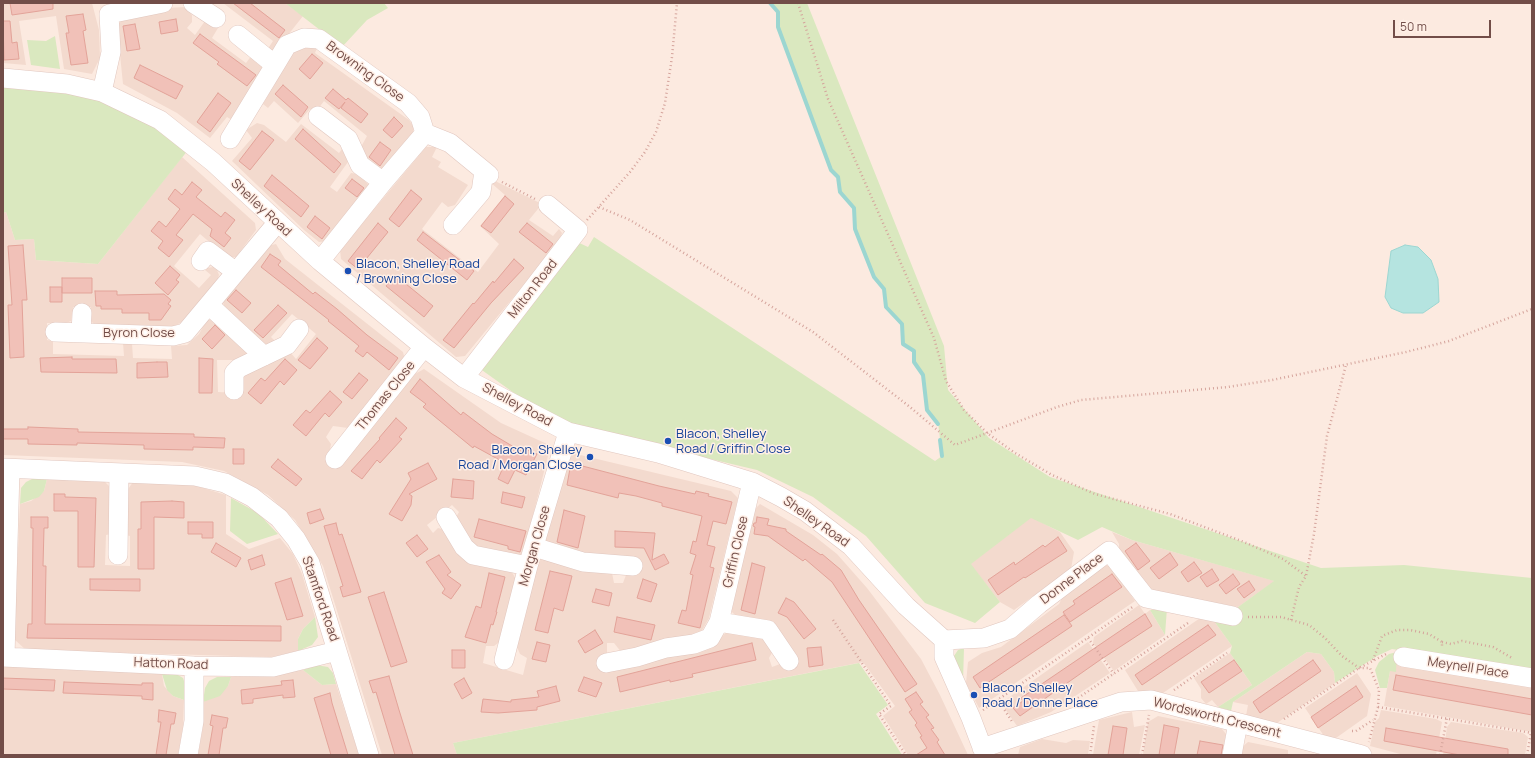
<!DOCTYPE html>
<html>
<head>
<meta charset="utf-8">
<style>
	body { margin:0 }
	#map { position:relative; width:1535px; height:758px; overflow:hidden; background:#fceae0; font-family:Manrope,sans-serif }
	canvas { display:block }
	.frame { position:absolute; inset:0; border:4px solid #724d48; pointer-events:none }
	.scale { position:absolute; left:1393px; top:20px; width:98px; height:18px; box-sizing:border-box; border:2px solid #724d48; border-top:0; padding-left:5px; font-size:12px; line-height:14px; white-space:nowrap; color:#724d48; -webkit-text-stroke:3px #ffefe6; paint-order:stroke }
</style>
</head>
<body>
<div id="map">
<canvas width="1535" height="758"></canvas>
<div class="frame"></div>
<div class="scale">50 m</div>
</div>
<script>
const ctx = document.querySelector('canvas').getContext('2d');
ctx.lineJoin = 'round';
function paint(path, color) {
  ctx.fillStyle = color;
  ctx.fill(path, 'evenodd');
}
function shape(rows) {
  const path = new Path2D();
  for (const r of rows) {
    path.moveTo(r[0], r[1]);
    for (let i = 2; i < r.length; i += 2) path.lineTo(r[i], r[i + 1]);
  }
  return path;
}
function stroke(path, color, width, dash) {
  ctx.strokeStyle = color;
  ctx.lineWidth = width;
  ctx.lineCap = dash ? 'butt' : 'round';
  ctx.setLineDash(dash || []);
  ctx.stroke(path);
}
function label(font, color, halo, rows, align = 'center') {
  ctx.font = font + ' Manrope,sans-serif';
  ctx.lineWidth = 3;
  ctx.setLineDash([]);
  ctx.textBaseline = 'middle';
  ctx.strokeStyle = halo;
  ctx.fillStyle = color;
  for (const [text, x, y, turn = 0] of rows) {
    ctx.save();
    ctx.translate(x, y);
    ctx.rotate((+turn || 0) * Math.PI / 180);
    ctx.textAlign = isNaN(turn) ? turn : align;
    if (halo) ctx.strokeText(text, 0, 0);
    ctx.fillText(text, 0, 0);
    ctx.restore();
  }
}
const residential = shape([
	[3,3,92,3,99,30,100,58,92,74,64,69,56,16,19,21,26,65,3,63],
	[223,3,285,3,303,16,273,54,267,50,273,41],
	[186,7,192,15,192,22,187,28,195,35,205,21,218,28,212,38,246,63,252,55,258,60,257,63,264,68,232,120,227,117,210,138,177,113,123,84,117,25,122,20,165,8],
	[310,46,317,48,315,53,409,120,413,126,413,135,385,170,373,168,364,156,361,147,367,136,324,101,315,113,310,109,298,123,274,101,268,108,263,104,293,53],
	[257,123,264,125,286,142,301,124,339,153,342,149,348,162,330,187,337,192,351,173,365,175,365,181,368,184,367,192,327,241,319,242,304,230,232,161,252,138,246,130],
	[426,147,437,147,432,157,441,162,438,167,468,185,455,205,448,207,442,202,422,229,478,272,499,244,480,226,505,195,490,182,491,179,542,204,529,220,553,236,559,229,562,233,558,243,465,356,456,357,341,259,340,250],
	[182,157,255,223,256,230,236,257,227,257,200,234,174,266,199,288,211,275,205,270,207,268,213,267,217,270,219,275,217,281,190,315,180,323,172,327,96,326,91,321,91,307,73,307,71,321,66,323,47,323,47,340,53,341,53,354,124,356,123,343,132,344,133,358,172,359,171,346,187,345,199,334,207,320,216,320,247,347,248,354,245,360,217,360,218,392,239,393,239,378,244,372,289,351,296,359,316,334,292,314,271,337,279,345,265,349,228,315,230,312,224,309,223,300,267,246,276,244,285,259,403,352,405,360,348,428,333,426,326,437,331,444,328,460,338,467,415,374,424,369,501,423,547,444,549,452,523,555,514,559,475,549,456,527,455,519,459,512,452,505,427,525,433,533,438,528,450,531,464,555,472,563,510,569,516,579,501,641,494,646,486,646,483,663,523,675,527,658,520,654,517,647,539,561,547,556,584,569,607,569,612,573,614,583,623,583,626,575,639,571,638,561,577,556,546,544,544,537,566,456,572,453,731,491,738,498,709,618,699,636,633,654,622,653,614,643,607,643,607,654,599,660,603,671,711,645,720,639,728,630,736,628,761,635,771,641,774,649,769,658,772,667,780,664,788,669,797,663,774,628,766,624,738,618,730,610,753,511,760,504,813,535,837,554,867,588,921,659,940,695,968,755,908,755,883,716,895,706,863,662,453,743,457,755,382,755,323,566,295,520,268,495,224,471,182,462,3,455,3,213,6,212,15,240,34,239,36,260,98,264],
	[47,479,105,482,113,490,112,534,106,535,105,565,130,566,130,536,126,535,126,492,133,482,193,485,226,495,226,534,249,549,280,538,293,554,302,574,315,617,303,629,298,639,298,651,271,657,26,650,14,639,20,504,31,501,44,491],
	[1031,517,1060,532,1074,552,1071,569,1014,610,1000,602,970,564],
	[1112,532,1132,540,1275,581,1238,607,1150,590,1119,554,1119,544],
	[1101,565,1110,566,1135,601,979,708,966,683,968,662,982,653,1001,647,1059,604,1063,596],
	[1139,605,1145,614,1150,610,1165,635,1114,671,1093,643,1094,637],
	[1203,616,1214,621,1232,646,1163,693,1138,691,1125,670],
	[1088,642,1110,673,1051,712,1017,726,1001,703],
	[1307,652,1321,654,1334,672,1335,683,1277,723,1246,716,1248,705,1233,702],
	[1230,653,1252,685,1218,707,1212,700,1206,704,1201,698,1201,689,1194,678],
	[1398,660,1532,683,1532,732,1384,706,1390,671],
	[3,666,162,674,164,686,173,696,184,700,183,726,178,755,3,755],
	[303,670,322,685,336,684,359,755,198,755,203,727,203,702,228,686,231,677,266,676],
	[1357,673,1371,694,1367,716,1336,738,1324,736,1305,708],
	[1381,710,1436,719,1442,722,1436,755,1404,755,1370,746,1375,722,1379,718],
	[1132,712,1134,727,1145,725,1139,755,1093,755,1099,720],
	[1158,716,1222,729,1226,734,1222,755,1143,755,1148,722],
	[1451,722,1523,733,1528,737,1525,755,1443,755,1447,727],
	[1042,739,1066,743,1073,740,1090,741,1088,755,1018,755,1020,747],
	[1248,742,1288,750,1288,755,1240,755,1241,748]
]);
const green = shape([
	[285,3,384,3,388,8,367,20,342,47],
	[770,3,807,3,944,346,948,390,989,438,1050,477,1321,568,1404,565,1532,578,1532,672,1392,649,1377,656,1335,683,1334,672,1321,654,1307,652,1233,702,1231,711,1218,707,1252,685,1230,653,1232,646,1214,621,1233,622,1238,607,1274,581,1132,540,1102,527,1078,540,1031,518,971,564,1000,602,975,623,925,603,866,536,813,497,757,470,571,426,521,398,479,368,575,241,588,247,594,237,935,461,942,456,938,422,927,410,923,375,914,362,914,351,903,344,902,324,886,307,884,289,874,277,855,229,854,208,840,192,838,177,831,170,778,27,778,12],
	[55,36,60,69,31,65,27,40,46,41],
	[3,86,47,89,102,100,158,127,188,150,98,264,36,260,34,239,15,240,6,212,3,213],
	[32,479,47,479,44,491,39,497,20,504,21,488,26,482],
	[231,498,258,513,278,534,247,544,230,531],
	[1167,608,1165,635,1150,610],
	[315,617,318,637,312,645,298,651,298,639,303,629],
	[964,648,963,682,957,673,954,656,958,650],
	[1397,652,1396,672,1390,671,1387,688,1380,688,1375,670,1379,662,1389,654],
	[859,663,888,705,876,714,902,755,457,755,453,743],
	[316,665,328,667,333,673,336,684,322,685,303,670],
	[162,674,178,675,183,678,185,684,184,700,173,696,167,690],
	[217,677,231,677,228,686,220,696,203,702,205,688,209,681]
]);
const water = shape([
	[1405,245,1418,247,1431,260,1438,279,1439,302,1423,313,1403,313,1391,308,1385,297,1391,251,1405,245]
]);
const stream = shape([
	[770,3,778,12,778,27,831,170,838,177,840,192,854,208,855,229,874,277,884,289,886,307,902,324,903,344,914,351,914,362,923,375,927,410,938,424],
	[940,440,942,456]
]);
const building = shape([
	[10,3,53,3,53,9,12,15,10,3],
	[233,3,250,3,285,30,279,38,233,3],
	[83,14,86,30,83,31,88,63,71,65,66,33,69,33,66,16,83,14],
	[176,19,178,31,161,34,159,22,176,19],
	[3,21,10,21,12,43,17,42,19,59,4,60,3,21],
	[135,24,140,49,127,51,123,26,135,24],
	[200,34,256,75,247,86,217,64,219,62,193,43,200,34],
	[312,54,323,63,310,79,299,69,312,54],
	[140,65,183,86,176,99,134,78,140,65],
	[283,85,308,107,301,117,275,94,283,85],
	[333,89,346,100,348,98,368,114,361,123,341,108,345,102,339,109,325,98,333,89],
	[218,93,231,103,210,132,197,122,218,93],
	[394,117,403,126,392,138,383,130,394,117],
	[303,129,341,164,334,173,295,139,303,129],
	[262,131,274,140,250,170,239,161,262,131],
	[380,142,391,150,380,166,369,157,380,142],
	[272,175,309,206,301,217,264,186,272,175],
	[352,179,364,188,357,197,345,188,352,179],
	[192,182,202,190,196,197,221,217,225,212,235,220,225,233,231,238,224,247,210,236,212,229,193,214,176,235,183,240,169,257,158,248,163,241,151,231,159,221,166,227,180,209,168,199,175,189,182,195,192,182],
	[411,190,422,199,399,227,389,219,411,190],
	[505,196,514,204,491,233,481,226,505,196],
	[315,216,330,228,322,239,307,227,315,216],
	[378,223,388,232,358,269,348,261,378,223],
	[527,223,553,244,546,253,519,232,527,223],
	[423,232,474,271,467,280,417,240,423,232],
	[23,245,27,300,22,300,24,357,10,358,8,305,12,305,8,246,23,245],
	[270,254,281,261,278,265,313,294,315,292,337,309,367,335,398,358,389,370,367,352,363,357,355,351,359,346,328,321,329,320,261,267,270,254],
	[514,259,524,268,491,303,454,348,443,340,473,303,474,304,493,281,494,283,514,259],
	[170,266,180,275,176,280,179,282,168,295,155,283,170,266],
	[395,275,433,306,424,317,386,286,395,275],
	[62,278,92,278,92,293,62,293,62,278],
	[50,287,62,287,62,302,50,302,50,287],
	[236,290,251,303,242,313,227,300,236,290],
	[95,291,117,291,117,295,164,294,171,300,168,304,171,306,161,320,149,320,149,313,122,313,122,309,101,309,101,306,96,306,95,291],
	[278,305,287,313,263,338,254,330,278,305],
	[215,325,225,335,212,349,202,339,215,325],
	[317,338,328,348,310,369,298,360,317,338],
	[72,357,72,359,116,359,117,373,41,372,40,358,72,357],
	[199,358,213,359,212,393,199,393,199,358],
	[285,359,297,370,284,385,280,381,261,404,248,393,261,378,265,381,285,359],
	[157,362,167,362,168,377,137,378,137,363,157,362],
	[359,373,368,380,352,399,343,392,359,373],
	[420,379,461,415,463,412,492,434,524,453,526,449,537,454,526,475,515,470,508,484,498,479,505,463,474,446,473,448,423,407,426,404,410,392,420,379],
	[330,391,342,402,329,417,325,413,306,436,293,425,306,410,310,413,330,391],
	[396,418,407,428,399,437,402,439,380,463,377,460,362,479,351,471,380,439,379,438,396,418],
	[28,427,78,429,78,432,194,434,194,437,225,438,224,448,193,447,193,450,144,449,144,445,77,443,77,445,28,444,28,439,3,439,3,429,28,429,28,427],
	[233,449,244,449,244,464,233,464,233,449],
	[278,459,302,479,296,486,271,467,278,459],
	[428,463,437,479,409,494,412,496,411,505,402,521,389,514,411,479,408,473,428,463],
	[571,463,659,486,695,494,696,491,709,494,708,496,732,502,726,524,713,521,707,545,715,547,710,567,714,568,700,628,678,623,682,610,686,611,693,575,690,574,696,555,690,553,693,541,696,542,702,516,662,506,662,503,636,496,619,493,618,498,567,485,571,463],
	[453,479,474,481,473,499,451,497,453,479],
	[503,492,525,497,522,508,501,503,503,492],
	[54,494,65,494,65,497,96,498,94,567,78,567,78,511,54,511,54,494],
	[172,501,184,502,184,518,154,517,154,569,138,569,138,529,141,529,141,502,172,501],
	[320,509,324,519,310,524,307,513,320,509],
	[564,510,585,516,578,548,557,542,564,510],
	[31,517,48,517,48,528,44,528,43,566,46,566,45,624,281,626,281,641,27,638,28,624,32,624,33,528,31,528,31,517],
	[757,517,769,519,767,525,786,529,786,531,821,555,822,554,841,570,859,600,917,684,905,692,832,582,805,559,803,561,768,536,754,534,755,527,753,526,754,523,756,523,757,517],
	[479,519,526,531,520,552,508,549,508,546,474,537,479,519],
	[188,522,213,522,213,538,202,538,202,534,188,534,188,522],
	[336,523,339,535,342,534,361,592,343,597,340,587,343,586,324,526,336,523],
	[615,531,655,533,652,560,664,554,669,563,655,570,644,548,615,547,615,531],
	[417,535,428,549,417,557,406,543,417,535],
	[1058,537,1067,551,1025,578,1024,577,998,595,988,580,1014,562,1015,565,1043,545,1045,547,1058,537],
	[216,543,241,558,236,567,211,552,216,543],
	[1136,543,1150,561,1138,570,1125,551,1136,543],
	[1170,553,1178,565,1159,579,1150,568,1170,553],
	[262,555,265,565,251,570,248,560,262,555],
	[439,555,451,572,447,575,461,585,451,599,442,593,445,589,426,562,439,555],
	[1194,562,1202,573,1188,582,1181,572,1194,562],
	[752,563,765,567,755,614,741,610,752,563],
	[1212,569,1219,580,1207,587,1200,577,1212,569],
	[550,571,572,576,563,611,554,608,548,633,535,630,550,571],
	[489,573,505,577,496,612,497,612,493,625,491,624,486,643,465,637,476,606,481,608,489,573],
	[1112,574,1122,587,1070,622,1063,612,1075,604,1073,601,1112,574],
	[1233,574,1240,584,1226,594,1219,585,1233,574],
	[291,578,303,616,287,620,275,583,291,578],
	[90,579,140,579,140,591,90,590,90,579],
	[643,579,657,584,651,602,637,598,643,579],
	[1249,581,1255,590,1244,598,1237,589,1249,581],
	[596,589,612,593,609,606,592,602,596,589],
	[384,592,407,662,391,667,368,597,384,592],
	[786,598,794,602,816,629,804,639,787,617,778,613,786,598],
	[1145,614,1152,626,1100,660,1020,716,1013,708,1023,701,1021,698,1145,614],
	[1064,615,1072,626,980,688,973,677,1064,615],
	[617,617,655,625,651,640,614,632,617,617],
	[1208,625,1216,635,1142,685,1135,675,1208,625],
	[595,630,603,643,585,653,578,641,595,630],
	[537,642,550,645,546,662,532,659,537,642],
	[752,643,756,660,692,674,693,677,670,682,670,680,620,692,617,677,752,643],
	[821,647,823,665,809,667,807,648,821,647],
	[452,650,465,650,465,668,452,668,452,650],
	[1234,660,1242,671,1209,693,1201,682,1234,660],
	[1313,660,1321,671,1260,713,1253,702,1313,660],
	[1396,675,1532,699,1532,715,1393,690,1396,675],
	[389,676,399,710,413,755,395,755,376,692,373,693,369,681,389,676],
	[584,677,602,683,596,697,578,691,584,677],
	[3,678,55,680,54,691,3,689,3,678],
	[464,678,472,693,462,699,454,684,464,678],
	[293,680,295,697,283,698,283,695,253,699,253,703,242,704,241,690,282,685,281,681,293,680],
	[64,682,142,685,142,683,153,683,153,700,142,699,142,696,63,693,64,682],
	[556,686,560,701,537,707,537,710,498,713,481,712,483,699,511,702,511,700,539,697,537,691,556,686],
	[1356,686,1363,697,1318,728,1311,717,1356,686],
	[916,692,923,702,920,704,929,715,926,717,934,728,931,729,939,740,937,742,945,755,916,755,927,748,920,737,922,736,915,725,917,723,909,712,912,710,905,699,916,692],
	[330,693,332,703,348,755,331,755,314,698,330,693],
	[159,710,176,713,174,724,171,724,166,755,156,755,161,722,158,722,159,710],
	[212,715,228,718,226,728,223,728,219,755,208,755,213,726,210,725,212,715],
	[1164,725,1179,728,1174,755,1159,755,1164,725],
	[1113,726,1127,728,1123,755,1108,755,1113,726],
	[1386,728,1508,749,1508,755,1460,755,1384,741,1386,728],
	[1200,741,1223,745,1221,755,1197,755,1200,741]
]);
const path = shape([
	[798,3,828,99,934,338,946,381,964,410,987,433,1015,453,1052,475,1095,494,1170,514,1244,542,1283,559,1306,576],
	[502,182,535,199],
	[599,207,630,220,813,332,910,407,955,445,1057,407,1081,400,1228,387,1272,380,1406,352,1449,341,1532,309],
	[587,220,630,172,645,152,656,132,665,103,672,57,677,3],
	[1248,617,1281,617,1309,625,1325,638,1342,656,1359,668,1370,668,1379,690,1378,707,1369,742],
	[833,620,891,706,879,714,906,755],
	[1291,620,1299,587,1306,576,1314,534,1327,436,1346,365],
	[1088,638,1114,674],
	[1442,642,1451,644,1462,641,1493,647,1512,658],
	[1373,660,1382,636,1397,630,1410,630,1429,634,1442,642,1442,648],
	[1174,690,1227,653],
	[1078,698,1188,623],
	[998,700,1013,723],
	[1378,707,1532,733],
	[983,710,1134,606],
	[1284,719,1359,668,1388,653],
	[1352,731,1356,731,1373,720],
	[1090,755,1094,726],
	[1142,755,1149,715],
	[1440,755,1447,718],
	[1527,755,1531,733]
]);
const minor = shape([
	[193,3,216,18],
	[275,65,287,45,304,38,319,39,408,103,420,117,425,133,450,143,489,175],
	[3,78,67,84,102,92,160,120,213,162,320,261,424,347,464,378,568,432,658,453,752,482,781,497,805,511,851,546,906,606,944,640],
	[102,92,111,52,109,14,163,3],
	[318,116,348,139,360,165,383,182],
	[230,139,275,65,238,35],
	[453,225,481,192,484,171],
	[201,261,208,251,236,272],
	[320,261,383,182,425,133],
	[209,305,264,356],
	[55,332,173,336,185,333,277,223],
	[81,333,82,313],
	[464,378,578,230,548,205],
	[234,390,234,373,239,368,287,345,299,329],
	[335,459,424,347],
	[3,468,195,476,225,483,252,497,279,518,296,539,310,563,369,755],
	[446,517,464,547,473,555,528,566],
	[534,547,583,562,633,566],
	[118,555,119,473],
	[719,622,768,630,789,661],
	[944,640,984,638,1010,629,1039,604,1109,551,1146,598,1233,616],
	[944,640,944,657,971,718,985,755],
	[3,657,194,666,273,667,337,651],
	[5,657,10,469],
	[1403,657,1532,678],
	[504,660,528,566,568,432],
	[606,663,637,657,666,648,694,644,710,638,719,622,752,482],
	[982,748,1121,702,1151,700,1362,755],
	[188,755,194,721,194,666],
	[1232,755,1238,723]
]);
const markers = [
	[348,271,4,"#1a4fb4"],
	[668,441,4,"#1a4fb4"],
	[590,457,4,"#1a4fb4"],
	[974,695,4,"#1a4fb4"]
];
const streetNames = [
	["Browning Close",365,72,36],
	["Shelley Road",261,208,43],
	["Milton Road",533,289,-52],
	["Byron Close",139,333],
	["Thomas Close",386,396,-51],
	["Shelley Road",517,405,28],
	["Shelley Road",816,522,35],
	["Morgan Close",535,546,-74],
	["Griffin Close",736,552,-77],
	["Donne Place",1072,579,-37],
	["Stamford Road",320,599,71],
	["Hatton Road",171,664,2],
	["Meynell Place",1468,668,9],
	["Wordsworth Crescent",1217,718,14]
];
const transitNames = [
	["Blacon, Shelley Road",356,264],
	["/ Browning Close",356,279],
	["Blacon, Shelley",676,434],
	["Road / Griffin Close",676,449],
	["Blacon, Shelley",582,450,"right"],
	["Road / Morgan Close",582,465,"right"],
	["Blacon, Shelley",982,688],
	["Road / Donne Place",982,703]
];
paint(residential, '#f3dace');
paint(green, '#dae8bf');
paint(water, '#b5e4e0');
stroke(water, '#9cd6d1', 1);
stroke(stream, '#9cd6d1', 4);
paint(building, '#f1c1b8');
stroke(building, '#e3a399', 1);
stroke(minor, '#e1c7bf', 20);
stroke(path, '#d5a49c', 2.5, [1, 3]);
stroke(minor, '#fff', 19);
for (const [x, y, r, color] of markers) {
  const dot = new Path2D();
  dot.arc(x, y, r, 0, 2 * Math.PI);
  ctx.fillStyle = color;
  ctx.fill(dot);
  stroke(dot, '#ffefe6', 1.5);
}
label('13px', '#724d48', '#ffefe6', streetNames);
label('13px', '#164399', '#ffefe6', transitNames, 'left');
</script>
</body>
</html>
